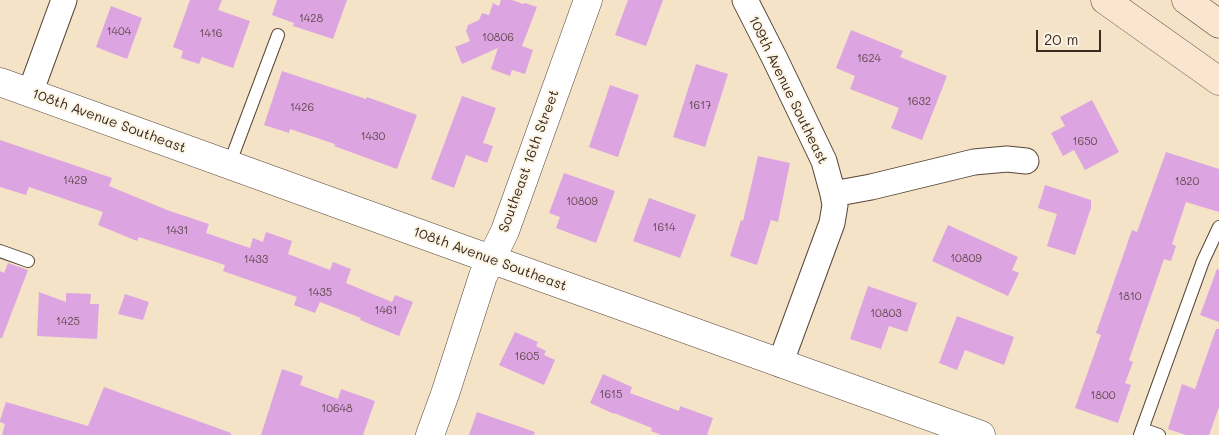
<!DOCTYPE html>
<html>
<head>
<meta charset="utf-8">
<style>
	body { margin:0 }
	#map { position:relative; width:1219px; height:435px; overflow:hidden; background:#f4e3c7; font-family:Mali,sans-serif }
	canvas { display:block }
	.scale { position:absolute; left:1036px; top:30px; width:65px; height:22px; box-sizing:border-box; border:2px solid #3b2a1e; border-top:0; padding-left:6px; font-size:15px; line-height:18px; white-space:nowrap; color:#3b2a1e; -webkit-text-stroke:4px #fcf5e5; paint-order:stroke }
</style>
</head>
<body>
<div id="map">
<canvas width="1219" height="435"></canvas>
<div class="scale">20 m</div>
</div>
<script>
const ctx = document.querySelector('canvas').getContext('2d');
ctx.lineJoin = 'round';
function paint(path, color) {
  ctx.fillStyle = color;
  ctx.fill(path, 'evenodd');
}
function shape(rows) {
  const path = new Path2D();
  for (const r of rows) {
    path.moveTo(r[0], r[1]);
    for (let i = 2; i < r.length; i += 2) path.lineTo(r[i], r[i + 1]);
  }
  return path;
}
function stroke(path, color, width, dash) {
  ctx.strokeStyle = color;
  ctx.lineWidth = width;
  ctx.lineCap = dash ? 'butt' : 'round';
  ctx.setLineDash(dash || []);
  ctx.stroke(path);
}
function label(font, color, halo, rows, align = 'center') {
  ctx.font = font + ' Mali,sans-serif';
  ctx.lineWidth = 4;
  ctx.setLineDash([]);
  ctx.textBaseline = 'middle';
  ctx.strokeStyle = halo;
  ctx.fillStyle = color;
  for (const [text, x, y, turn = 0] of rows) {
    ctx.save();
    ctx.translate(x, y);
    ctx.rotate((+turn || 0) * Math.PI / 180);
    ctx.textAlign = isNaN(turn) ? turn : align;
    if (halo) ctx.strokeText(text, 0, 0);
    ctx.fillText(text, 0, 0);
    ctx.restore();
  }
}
const building = shape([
	[190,0,222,0,218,10,250,21,233,68,202,57,199,64,181,58,183,51,173,47],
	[277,0,347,0,333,39,293,26,294,23,272,15],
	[501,0,512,0,523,4,525,3,537,7,522,46,533,50,525,74,512,70,510,76,491,69,498,48,462,64,455,47,470,41,466,31,468,25,479,20,482,13,489,15,493,3,499,6],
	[628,0,663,0,646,46,615,35],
	[111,6,142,18,127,59,96,47],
	[851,30,903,51,900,57,947,76,922,140,891,128,899,108,850,89,855,76,836,68],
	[696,64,728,74,705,147,673,137],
	[282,71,366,99,367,97,417,115,397,169,334,146,335,144,290,129,289,133,264,125],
	[610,85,639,95,618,157,589,147],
	[462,96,496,108,483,143,493,146,487,163,466,155,454,188,431,179],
	[1092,100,1119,152,1085,170,1074,150,1063,156,1051,133,1065,126,1060,117],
	[0,140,112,178,109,186,167,210,209,224,206,233,250,248,253,238,263,242,266,232,292,241,288,254,330,270,333,262,351,269,346,283,392,302,395,295,413,302,399,336,360,320,361,318,320,302,315,313,294,305,297,297,223,271,225,265,139,237,137,241,98,225,103,212,29,187,26,195,0,187],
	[1166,152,1219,169,1219,212,1186,202,1172,244,1176,246,1171,261,1164,259,1129,360,1133,362,1125,383,1131,385,1118,423,1075,408,1101,335,1096,333,1132,230,1137,232],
	[758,156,790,163,778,222,771,220,757,265,730,256,741,220,743,221],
	[564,173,615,191,596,243,556,228,560,217,549,213],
	[1045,185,1091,200,1091,208,1075,255,1047,246,1057,214,1038,208],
	[649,198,696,215,680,258,633,241],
	[948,225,1018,257,1012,270,1019,273,1008,296,932,261],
	[8,263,28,270,2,338,0,338,0,271,4,273],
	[1217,269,1219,270,1219,322,1200,315],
	[868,286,917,303,907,332,889,326,881,349,850,339],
	[39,292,66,302,66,293,91,294,90,304,99,304,97,339,37,336],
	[125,294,149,302,143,320,118,314],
	[957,316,1014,337,1004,365,965,350,957,370,939,363],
	[1216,329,1219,329,1219,407,1209,435,1186,435,1168,429,1182,384,1195,389],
	[515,332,538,342,536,346,546,351,544,355,555,360,544,385,499,365],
	[282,369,303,376,300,385,338,399,341,389,375,401,363,435,261,435],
	[603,374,632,387,630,393,679,411,680,406,713,418,707,435,661,435,651,431,652,428,614,413,614,414,590,403],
	[104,387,231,433,231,435,2,435,5,424,0,422,0,420,6,402,88,426],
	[477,412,535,432,534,435,469,435]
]);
const service = shape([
	[229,165,278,35],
	[0,251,28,261],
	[1142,429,1159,435],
	[1140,435,1203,261,1219,227]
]);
const minor = shape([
	[745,0,775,59,824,161,833,194,835,205,832,223,780,364],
	[30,93,64,0],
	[833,194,871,187,974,162,1007,159,1026,161]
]);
const tertiary = shape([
	[0,82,457,247,981,435],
	[430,435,445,394,483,276,505,231,588,0]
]);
const secondary = shape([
	[1105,0,1219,81],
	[1186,0,1219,24]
]);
const numberNames = [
	["1428",311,19],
	["1404",119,32],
	["1416",211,34],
	["10806",498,38],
	["1624",869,59],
	["1632",919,102],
	["1617",700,106],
	["1426",302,108],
	["1430",373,137],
	["1650",1085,142],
	["1429",75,181],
	["1820",1187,182],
	["10809",582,202],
	["1614",664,228],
	["1431",177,231],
	["10809",966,259],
	["1433",256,260],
	["1435",320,293],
	["1810",1130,297],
	["1461",386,311],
	["10803",886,314],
	["1425",68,322],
	["1605",527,357],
	["1615",611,395],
	["1800",1103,396],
	["10648",337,409]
];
const streetNames = [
	["109th Avenue Southeast",788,90,64],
	["108th Avenue Southeast",109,121,20],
	["Southeast 16th Street",529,161,-70],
	["108th Avenue Southeast",490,259,20]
];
paint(building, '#dca5e1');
stroke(service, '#574637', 14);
stroke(minor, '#574637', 27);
stroke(tertiary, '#574637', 29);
stroke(secondary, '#574637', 29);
stroke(service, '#fff', 12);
stroke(minor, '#fff', 25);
stroke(tertiary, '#fff', 28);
stroke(secondary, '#fce5d0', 28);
label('11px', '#63494f', null, numberNames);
label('14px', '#3b2a1e', '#fcf5e5', streetNames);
</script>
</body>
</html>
